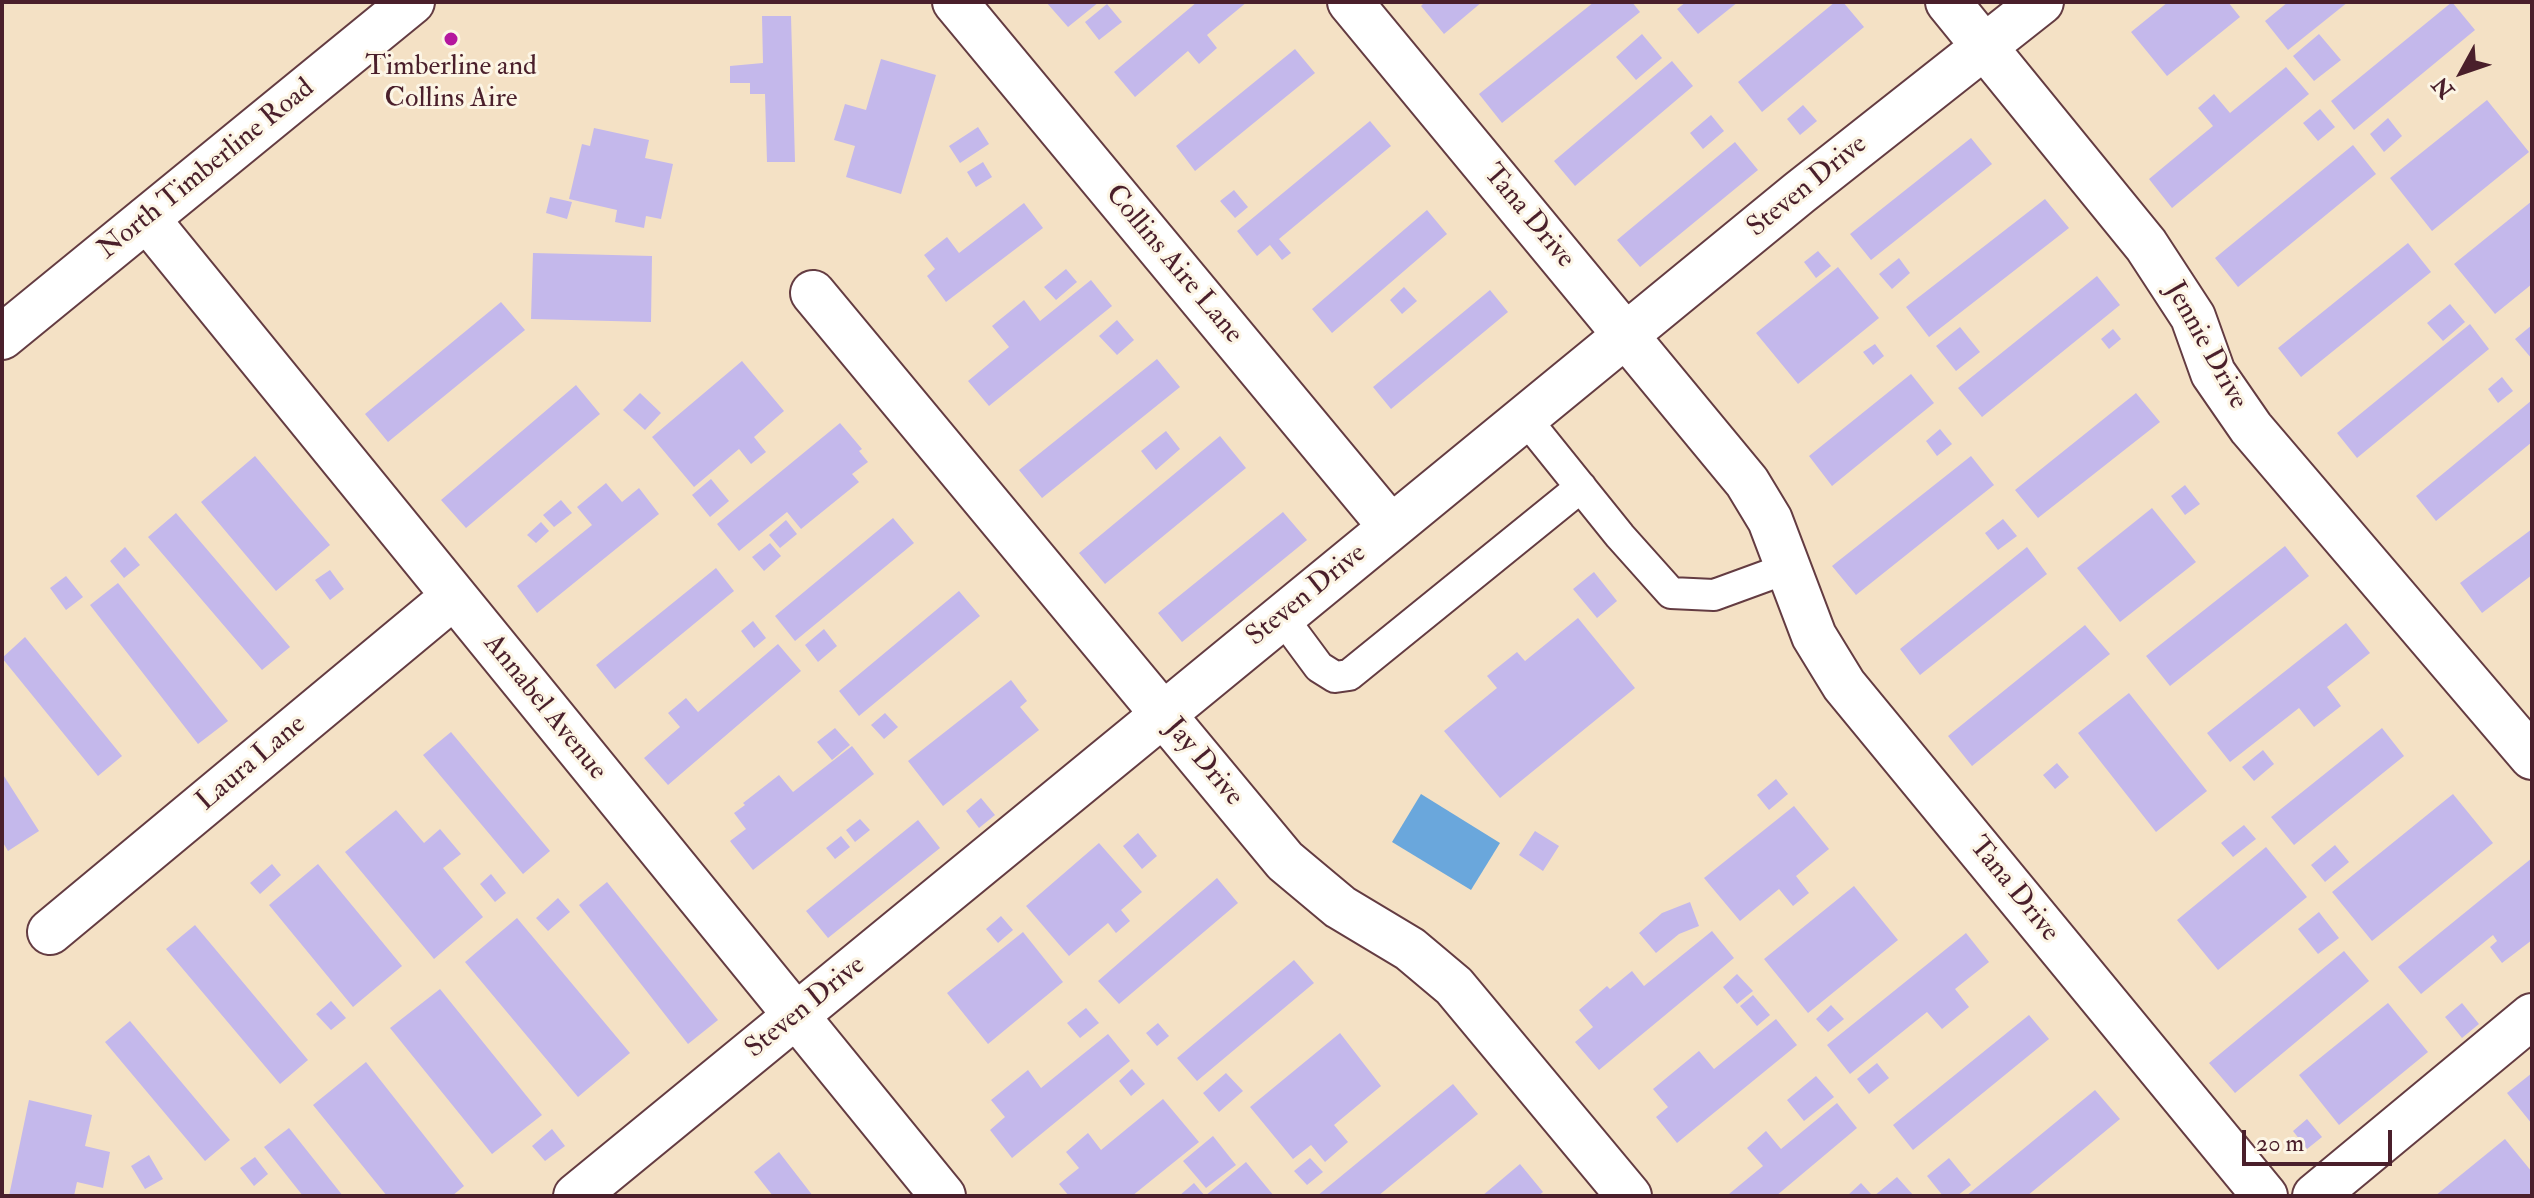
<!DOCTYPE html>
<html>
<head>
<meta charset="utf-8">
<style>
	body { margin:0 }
	#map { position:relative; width:2534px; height:1198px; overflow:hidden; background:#f4e1c5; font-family:"IM FELL Double Pica",serif }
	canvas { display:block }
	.frame { position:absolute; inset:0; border:4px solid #4a1f2b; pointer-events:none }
	.north { position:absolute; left:2422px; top:32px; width:80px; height:80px; -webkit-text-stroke:6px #fcf5e5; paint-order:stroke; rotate:230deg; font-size:22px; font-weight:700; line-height:32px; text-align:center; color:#4a1f2b }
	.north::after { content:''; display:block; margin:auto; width:28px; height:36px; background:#4a1f2b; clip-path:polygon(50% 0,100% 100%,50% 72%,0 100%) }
	.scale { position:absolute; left:2242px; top:1130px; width:150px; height:36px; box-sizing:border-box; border:4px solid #4a1f2b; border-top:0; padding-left:10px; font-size:24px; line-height:28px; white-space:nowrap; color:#4a1f2b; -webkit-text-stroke:6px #fcf5e5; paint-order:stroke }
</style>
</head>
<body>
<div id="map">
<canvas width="2534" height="1198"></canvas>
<div class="frame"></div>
<div class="north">N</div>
<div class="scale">20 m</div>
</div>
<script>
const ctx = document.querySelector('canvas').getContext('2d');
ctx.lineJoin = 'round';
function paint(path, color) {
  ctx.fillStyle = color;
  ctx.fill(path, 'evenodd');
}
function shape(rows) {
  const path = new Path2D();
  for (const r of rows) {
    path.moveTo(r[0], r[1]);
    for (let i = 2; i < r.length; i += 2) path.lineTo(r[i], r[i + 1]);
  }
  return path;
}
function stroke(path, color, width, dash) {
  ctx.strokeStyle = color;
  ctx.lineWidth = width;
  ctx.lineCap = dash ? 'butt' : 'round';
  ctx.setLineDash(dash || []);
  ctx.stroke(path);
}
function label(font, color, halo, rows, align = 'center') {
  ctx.font = font + ' "IM FELL Double Pica",serif';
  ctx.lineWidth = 6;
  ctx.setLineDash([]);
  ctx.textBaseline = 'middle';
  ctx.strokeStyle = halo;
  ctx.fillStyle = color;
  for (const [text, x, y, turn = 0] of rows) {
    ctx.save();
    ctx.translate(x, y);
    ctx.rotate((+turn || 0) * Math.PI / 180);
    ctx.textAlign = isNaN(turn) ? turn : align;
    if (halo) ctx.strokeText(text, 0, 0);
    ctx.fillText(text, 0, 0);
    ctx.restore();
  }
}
const water = shape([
	[1421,794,1500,843,1471,890,1392,842]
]);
const building = shape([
	[1046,2,1099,2,1068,27],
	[1197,2,1247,2,1207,35,1217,48,1199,64,1188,51,1135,97,1114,72],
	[1425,2,1482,2,1444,34,1421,6],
	[1594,2,1632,2,1640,12,1502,123,1479,94],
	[1686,2,1738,2,1698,34,1677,9],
	[1835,2,1843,2,1864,27,1762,112,1738,82],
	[2168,2,2228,2,2240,17,2167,76,2131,32],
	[2288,2,2348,2,2288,50,2265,21],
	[2452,2,2475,30,2354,130,2331,101],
	[1107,4,1122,22,1099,40,1085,22],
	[762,16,791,16,795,162,767,162,765,94,750,94,750,83,730,83,730,66,763,63],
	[1642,34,1662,58,1636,80,1616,57],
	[2319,34,2341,60,2314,81,2293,56],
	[1295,49,1315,73,1195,171,1176,146],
	[881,59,936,75,901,194,846,177,855,146,834,140,845,104,866,110],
	[1672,61,1693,86,1575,186,1554,161],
	[2286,67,2309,94,2172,208,2149,179,2213,126,2198,108,2214,94,2230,113],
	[2487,100,2529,152,2432,231,2390,178],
	[1803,105,1817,121,1800,135,1787,119],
	[2320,109,2335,127,2318,141,2303,123],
	[1711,115,1724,131,1703,149,1690,133],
	[2388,118,2402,136,2384,152,2370,134],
	[1370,121,1391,146,1279,239,1291,253,1282,260,1270,245,1257,256,1237,231],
	[978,127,989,144,960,163,949,146],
	[594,128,649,140,645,158,673,164,661,219,646,216,644,228,615,222,617,210,569,199,582,144,590,146],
	[1971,138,1992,164,1871,260,1850,234],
	[1735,142,1758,170,1640,267,1617,240],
	[2353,145,2376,174,2238,287,2215,258],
	[983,162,992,177,976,187,967,172],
	[1234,190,1248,207,1235,218,1220,201],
	[550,197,572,202,567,219,546,213],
	[2045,199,2069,228,1929,337,1906,307],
	[2532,201,2532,284,2495,314,2454,264],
	[1024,203,1043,228,946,302,927,276,935,269,924,255,947,237,959,253],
	[1427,210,1447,234,1332,333,1312,309],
	[2408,243,2431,272,2301,377,2278,348],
	[1818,251,1831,266,1816,278,1804,262],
	[533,253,652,256,651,322,531,319],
	[1899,258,1910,273,1892,289,1879,274],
	[1838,267,1879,318,1798,384,1756,333],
	[1066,269,1077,282,1056,300,1044,287],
	[2097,276,2120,305,1982,417,1958,388],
	[1091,280,1112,306,989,406,968,381,1009,347,992,326,1024,300,1040,321],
	[1404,287,1417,301,1402,314,1390,300],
	[1490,290,1508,312,1391,409,1373,387],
	[501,302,525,330,388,442,365,414],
	[2450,304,2465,322,2443,341,2427,323],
	[1117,320,1134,340,1117,355,1099,336],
	[2470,324,2489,349,2357,458,2337,433],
	[2532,325,2532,359,2515,339],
	[1960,327,1980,352,1956,371,1936,346],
	[2113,329,2121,339,2109,349,2101,339],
	[1875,344,1884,356,1873,365,1863,352],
	[1157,359,1180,387,1042,498,1019,470],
	[742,361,784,411,754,437,766,452,751,464,739,449,694,487,652,437],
	[1911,374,1934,403,1832,486,1809,456],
	[2502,377,2513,391,2498,403,2488,389],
	[576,385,600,414,466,528,441,500],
	[640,393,661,413,645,430,623,410],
	[2136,393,2160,422,2038,518,2015,490],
	[2532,400,2532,442,2436,521,2416,496],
	[840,423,862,449,859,451,868,462,852,474,859,482,801,529,787,512,739,551,717,524],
	[1940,429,1952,444,1937,456,1926,441],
	[1166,431,1180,449,1156,470,1141,451],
	[1220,436,1246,468,1105,584,1079,553],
	[255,456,330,545,276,591,201,502],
	[1971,456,1994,485,1856,595,1832,566],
	[711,479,729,501,710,517,692,495],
	[606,483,622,502,639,488,659,514,537,613,517,586,592,525,577,507],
	[2185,485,2200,504,2185,515,2171,496],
	[561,500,572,513,554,527,543,515],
	[2152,508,2196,562,2120,622,2077,568],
	[1283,512,1307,540,1182,642,1158,613],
	[176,513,290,647,262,670,148,537],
	[893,518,914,543,795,641,775,616],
	[2003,519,2017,536,1998,550,1985,533],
	[786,520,797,534,780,548,769,535],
	[541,522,549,531,536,543,527,535],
	[2532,529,2532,575,2482,613,2460,583],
	[770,543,781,556,764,571,752,557],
	[2285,546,2309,576,2170,686,2146,656],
	[125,547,140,565,124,578,110,561],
	[2027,547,2047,574,1920,675,1900,649],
	[716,568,734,591,615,689,596,665],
	[330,570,344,589,330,600,315,580],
	[1594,572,1617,601,1597,618,1573,589],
	[66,576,83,597,66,610,50,588],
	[118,583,228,721,198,744,90,605],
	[959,591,980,616,859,716,839,691],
	[1578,618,1635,688,1500,798,1444,731,1497,688,1487,676,1517,652,1525,661],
	[753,621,766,638,754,648,741,631],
	[2346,623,2370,653,2327,687,2341,706,2314,727,2299,708,2230,762,2207,733],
	[2085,625,2110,654,1972,766,1948,736],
	[824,629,837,646,818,662,805,645],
	[25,637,122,756,98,776,2,658],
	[778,644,801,671,668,785,644,758,680,727,668,713,686,698,698,712],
	[1011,680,1027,701,1020,707,1039,730,943,806,908,761],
	[2129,693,2207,791,2156,832,2078,733],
	[885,713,898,727,884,739,871,725],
	[835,728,850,745,832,760,817,742],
	[2382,728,2404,756,2294,845,2271,817],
	[451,732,550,851,523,874,423,755],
	[852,746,874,774,753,870,730,841,746,829,734,813,745,805,743,803,779,775,793,792],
	[2263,750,2274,764,2254,781,2242,767],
	[2057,763,2069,777,2055,789,2043,775],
	[2,773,39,831,8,851,2,841],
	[1776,779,1788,794,1769,810,1757,795],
	[2453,794,2493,843,2372,941,2332,892],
	[981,798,995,815,979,828,966,811],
	[1794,806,1829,849,1796,876,1809,893,1793,906,1779,889,1740,921,1704,878],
	[396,810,424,843,440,829,461,854,443,868,483,917,434,959,345,852],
	[860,819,870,830,855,842,846,830],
	[918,820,940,848,828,938,806,911],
	[2244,825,2256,839,2233,857,2221,843],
	[1535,831,1559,846,1543,871,1519,855],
	[1138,833,1157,856,1142,869,1123,846],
	[841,836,850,847,835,859,826,848],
	[1099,843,1142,892,1121,910,1130,921,1116,933,1108,923,1069,956,1026,906],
	[2335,845,2349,862,2325,882,2311,865],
	[2266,847,2307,897,2218,970,2177,920],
	[2532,858,2532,940,2502,963,2490,947,2497,941,2493,935,2421,994,2398,967],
	[272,864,281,875,260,894,250,883],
	[318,864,402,966,353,1007,269,905],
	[491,874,506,893,495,902,480,884],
	[1217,878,1238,903,1119,1004,1098,981],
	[607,882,718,1020,688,1044,579,905],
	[1854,886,1898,940,1808,1013,1764,959],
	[558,898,570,912,548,931,536,918],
	[1690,902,1699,926,1679,934,1656,953,1639,933,1662,913],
	[2319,912,2339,938,2318,954,2298,929],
	[1001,916,1013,930,998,943,986,929],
	[517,918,630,1053,578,1097,465,962],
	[195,925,308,1060,280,1084,166,949],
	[1712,931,1734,958,1599,1070,1575,1042,1593,1027,1579,1010,1607,986,1610,989,1632,971,1644,986],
	[1023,932,1063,982,988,1044,947,993],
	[1966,933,1989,962,1955,989,1969,1007,1942,1029,1927,1012,1850,1074,1827,1045],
	[2344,951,2369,981,2235,1093,2209,1063],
	[1294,960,1314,983,1197,1081,1177,1058],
	[1737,974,1753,991,1737,1004,1723,987],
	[440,989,542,1115,492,1154,390,1028],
	[1753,995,1770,1015,1757,1026,1740,1006],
	[331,1001,346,1018,331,1030,316,1014],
	[2388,1003,2428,1052,2339,1125,2299,1075],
	[2462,1003,2479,1024,2462,1038,2445,1017],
	[1831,1005,1844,1019,1828,1032,1816,1019],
	[1086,1008,1099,1023,1080,1038,1067,1023],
	[2029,1015,2049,1039,1913,1150,1893,1125],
	[1776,1019,1797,1045,1677,1143,1656,1117,1668,1107,1653,1089,1699,1051,1714,1069],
	[130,1021,230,1140,205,1161,105,1042],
	[1158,1023,1169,1036,1157,1046,1146,1033],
	[1340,1033,1381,1086,1334,1125,1348,1142,1325,1162,1311,1145,1293,1159,1250,1107],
	[1108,1034,1130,1061,1012,1158,990,1130,1005,1117,991,1100,1028,1070,1041,1088],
	[366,1062,464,1186,452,1196,387,1196,313,1105],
	[1877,1063,1889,1078,1869,1094,1857,1079],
	[1132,1069,1145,1084,1131,1096,1119,1081],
	[1226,1073,1243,1091,1219,1112,1203,1093],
	[2532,1073,2532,1124,2507,1093],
	[1816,1076,1834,1097,1804,1121,1787,1100],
	[1453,1084,1478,1114,1378,1196,1317,1196],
	[2095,1090,2120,1119,2027,1196,1966,1196],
	[1163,1099,1199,1142,1132,1196,1069,1196,1059,1184,1079,1168,1066,1152,1088,1133,1101,1150],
	[29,1100,92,1115,85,1146,110,1152,103,1188,77,1182,74,1196,9,1196],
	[1837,1103,1857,1128,1776,1196,1731,1196,1729,1194,1763,1166,1747,1148,1766,1131,1781,1149],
	[2307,1119,2322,1137,2307,1149,2293,1131],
	[289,1128,343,1196,303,1196,264,1147],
	[552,1129,565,1146,545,1161,532,1146],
	[1213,1136,1236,1165,1206,1188,1183,1161],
	[2505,1139,2532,1172,2532,1196,2435,1196],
	[779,1152,813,1196,773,1196,754,1172],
	[149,1155,163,1179,145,1189,131,1166],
	[255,1157,268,1174,254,1186,240,1168],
	[1310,1158,1323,1172,1307,1185,1294,1171],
	[1949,1158,1971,1185,1957,1196,1943,1196,1927,1176],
	[1246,1162,1274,1196,1205,1196],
	[1520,1164,1543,1192,1538,1196,1482,1196],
	[1897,1177,1914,1196,1874,1196],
	[1194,1183,1205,1196,1179,1196],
	[1861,1183,1871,1194,1869,1196,1847,1196]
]);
const service = shape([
	[1525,418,1620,536,1671,593,1714,595,1788,568],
	[1282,617,1319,667,1335,677,1349,675,1581,487]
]);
const minor = shape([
	[955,2,1391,527],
	[1350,2,1747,482,1770,520,1814,636,1844,685,2265,1196],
	[1948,2,2146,245,2193,317,2213,373,2251,428,2532,757],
	[147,219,943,1196],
	[813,293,1285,861,1340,907,1410,949,1454,986,1629,1196],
	[50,932,453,597],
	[576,1196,1799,193,2041,2],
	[2315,1196,2532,1016]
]);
const secondary = shape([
	[2,337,412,2]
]);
const markers = [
	[451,39,8,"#b5179e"]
];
const poiNames = [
	["Timberline and",451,68],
	["Collins Aire",451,100]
];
const streetNames = [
	["North Timberline Road",207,170,-39],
	["Steven Drive",1808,187,-39],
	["Tana Drive",1528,217,50],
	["Collins Aire Lane",1173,265,50],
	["Jennie Drive",2205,346,61],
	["Steven Drive",1307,596,-39],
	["Annabel Avenue",544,708,51],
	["Jay Drive",1203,763,50],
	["Laura Lane",252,764,-40],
	["Tana Drive",2013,890,51],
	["Steven Drive",806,1008,-39]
];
paint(water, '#6aa7dc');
paint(building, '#c4b8eb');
stroke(service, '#643c42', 34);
stroke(minor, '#643c42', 48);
stroke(secondary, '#643c42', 48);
stroke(service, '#fff', 30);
stroke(minor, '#fff', 44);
stroke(secondary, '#fff', 44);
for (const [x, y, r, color] of markers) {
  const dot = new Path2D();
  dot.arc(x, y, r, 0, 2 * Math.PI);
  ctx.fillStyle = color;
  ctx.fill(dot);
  stroke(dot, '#fcf5e5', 3);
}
label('28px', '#4a1f2b', '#fcf5e5', poiNames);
label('28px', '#4a1f2b', '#fcf5e5', streetNames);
</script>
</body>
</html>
